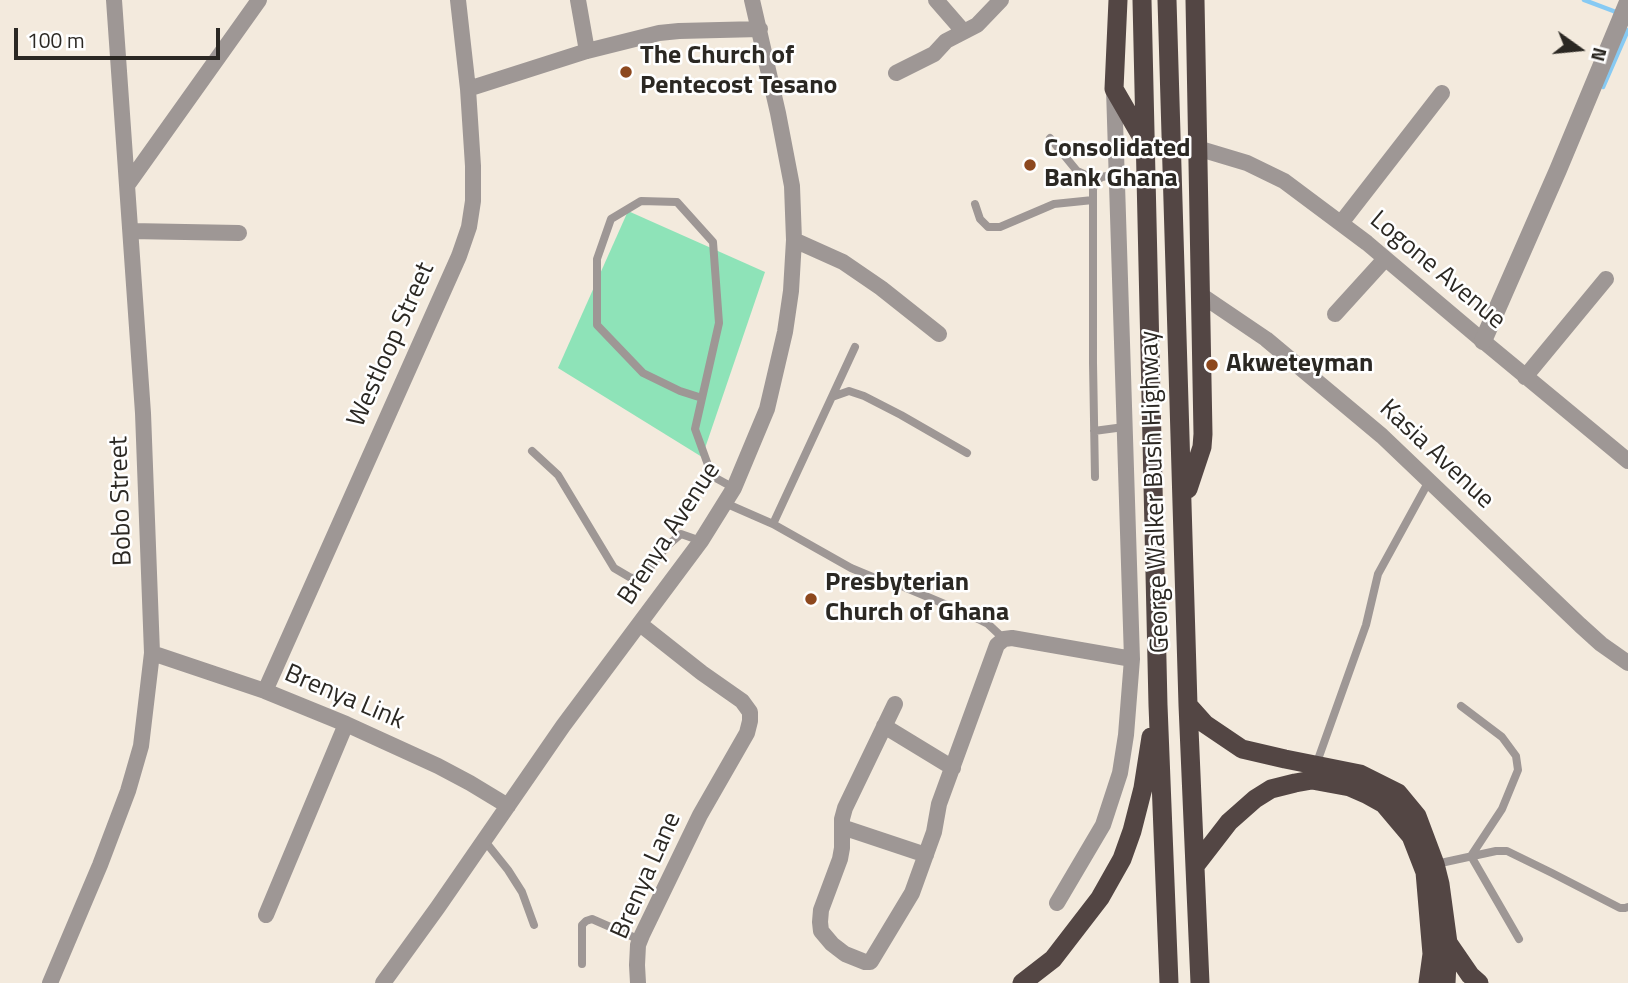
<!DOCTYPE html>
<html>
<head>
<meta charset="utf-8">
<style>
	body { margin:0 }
	#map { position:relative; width:1628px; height:983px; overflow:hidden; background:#f3eadd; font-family:"Titillium Web",sans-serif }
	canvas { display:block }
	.north { position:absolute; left:1544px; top:14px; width:70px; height:70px; -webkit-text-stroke:5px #fff; paint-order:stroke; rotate:105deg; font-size:19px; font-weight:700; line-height:28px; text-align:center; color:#2b2823 }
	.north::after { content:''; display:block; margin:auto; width:24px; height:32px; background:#2b2823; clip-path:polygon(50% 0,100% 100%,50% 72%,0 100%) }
	.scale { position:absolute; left:14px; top:28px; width:206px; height:32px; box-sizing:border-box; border:4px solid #2b2823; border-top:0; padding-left:9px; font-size:21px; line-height:24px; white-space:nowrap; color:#2b2823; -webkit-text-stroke:5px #fff; paint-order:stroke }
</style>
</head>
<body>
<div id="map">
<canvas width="1628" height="983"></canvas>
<div class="north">N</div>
<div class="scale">100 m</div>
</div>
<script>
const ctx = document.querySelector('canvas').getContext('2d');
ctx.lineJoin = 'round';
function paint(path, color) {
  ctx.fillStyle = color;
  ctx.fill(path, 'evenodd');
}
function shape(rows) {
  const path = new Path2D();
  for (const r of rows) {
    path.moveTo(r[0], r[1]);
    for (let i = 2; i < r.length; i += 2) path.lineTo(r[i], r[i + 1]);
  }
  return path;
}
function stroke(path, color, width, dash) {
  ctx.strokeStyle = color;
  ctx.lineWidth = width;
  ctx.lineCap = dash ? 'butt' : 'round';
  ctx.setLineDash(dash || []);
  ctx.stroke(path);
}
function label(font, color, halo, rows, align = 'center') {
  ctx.font = font + ' "Titillium Web",sans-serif';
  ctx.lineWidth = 5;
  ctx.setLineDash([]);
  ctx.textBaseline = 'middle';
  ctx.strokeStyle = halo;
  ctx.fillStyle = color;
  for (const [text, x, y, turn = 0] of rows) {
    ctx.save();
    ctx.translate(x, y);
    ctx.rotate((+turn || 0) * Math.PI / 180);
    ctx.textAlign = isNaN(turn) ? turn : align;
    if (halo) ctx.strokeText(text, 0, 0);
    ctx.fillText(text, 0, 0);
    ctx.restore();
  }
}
const green = shape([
	[628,211,765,272,702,457,558,368]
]);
const stream = shape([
	[1584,0,1616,12,1615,16],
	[1603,87,1628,30]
]);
const service = shape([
	[1050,138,1077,171,1097,180],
	[975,204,980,219,988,227,1000,227,1054,204,1093,200],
	[832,397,849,391,864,396,901,415,967,453],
	[702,398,680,391,643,373,597,325,597,259,611,219,641,201,677,202,713,242,719,323,695,429,712,476,734,488],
	[1094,431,1124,427],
	[532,451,558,475,614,568,631,578,643,577,667,546,681,534,701,541],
	[1095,477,1093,363,1093,189,1097,180,1102,177,1116,174],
	[725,503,773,524,851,568,875,578,904,587,966,613,988,624,1004,639],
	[773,524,855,347],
	[1461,706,1502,737,1516,756,1518,770,1502,809,1471,856,1519,939],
	[1316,765,1366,625,1378,574,1429,481],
	[484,840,508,870,522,892,534,925],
	[1436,864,1496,851,1507,851,1552,873,1620,908,1625,908,1628,907],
	[582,964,582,925,586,921,592,919,640,940]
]);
const minor = shape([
	[578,0,587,51],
	[936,0,963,31],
	[896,73,934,54,946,41,977,25,1001,0],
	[468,89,587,51,659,33,679,31,760,29],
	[1197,148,1247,163,1284,181,1367,243,1483,341,1628,461],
	[128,184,259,0],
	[1341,223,1442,93],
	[131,231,239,233],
	[794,240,843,262,881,288,939,334],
	[1201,295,1266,339,1382,436,1580,625,1601,644,1628,663],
	[1335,314,1385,259],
	[1525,377,1606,279],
	[152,653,265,691,346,724,438,766,470,783,508,806],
	[265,691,459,256,469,227,473,201,473,166,468,89,458,0],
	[895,704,845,808,842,819,842,848,840,859,821,910,820,922,821,931,832,944,845,954,865,962,870,962,871,961,912,893,934,832,939,804,997,645,1004,639,1012,638,1132,659],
	[884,726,953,768],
	[842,827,926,855],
	[1057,903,1103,825,1120,773,1126,735,1132,659,1114,89],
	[266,915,346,724],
	[50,983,100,865,128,791,141,746,152,653,143,413,114,0],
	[383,983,438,907,563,726,701,541,734,488,767,409,785,332,791,291,794,240,792,186,778,113,752,0],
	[638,983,637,965,638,945,642,935,700,815,747,733,750,721,750,712,742,701,702,673,640,624]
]);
const tertiary = shape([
	[1483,341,1558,170,1628,2]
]);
const trunk = shape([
	[1118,0,1114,89,1144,141],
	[1142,0,1158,705,1169,983],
	[1167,0,1188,705,1200,983],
	[1188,489,1202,447,1203,434,1195,0],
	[1188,705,1205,724,1242,749,1285,759,1360,774,1398,793,1417,816,1435,864,1440,884,1448,943,1446,983],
	[1195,866,1229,822,1255,799,1271,789,1295,783,1312,780,1350,787,1366,794,1384,804,1411,836,1425,872,1432,954,1428,983],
	[1448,943,1470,975,1479,983],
	[1022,983,1053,959,1100,898,1122,859,1132,831,1143,788,1151,737]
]);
const markers = [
	[626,72,7,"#8d481e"],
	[1030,165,7,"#8d481e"],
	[1212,365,7,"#8d481e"],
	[811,599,7,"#8d481e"]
];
const poiNames = [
	["The Church of",640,57],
	["Pentecost Tesano",640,87],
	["Consolidated",1044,150],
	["Bank Ghana",1044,180],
	["Akweteyman",1226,365],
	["Presbyterian",825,584],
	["Church of Ghana",825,614]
];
const streetNames = [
	["Logone Avenue",1437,271,40],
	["Westloop Street",392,345,-66],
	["Kasia Avenue",1436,455,43],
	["George Walker Bush Highway",1156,492,-92],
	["Bobo Street",122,501,-92],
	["Brenya Avenue",670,534,-57],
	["Brenya Link",344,698,23],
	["Brenya Lane",647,876,-66]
];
paint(green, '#8ee3b8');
stroke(stream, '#87caf3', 4.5);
stroke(service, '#9e9795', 8);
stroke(minor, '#9e9795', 16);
stroke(tertiary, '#9e9795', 18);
stroke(trunk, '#534644', 19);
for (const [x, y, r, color] of markers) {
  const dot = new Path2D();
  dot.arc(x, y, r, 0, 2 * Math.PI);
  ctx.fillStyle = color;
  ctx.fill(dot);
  stroke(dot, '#fff', 2.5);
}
label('bold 26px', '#2b2823', '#fff', poiNames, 'left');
label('26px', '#2b2823', '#fff', streetNames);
</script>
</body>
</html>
